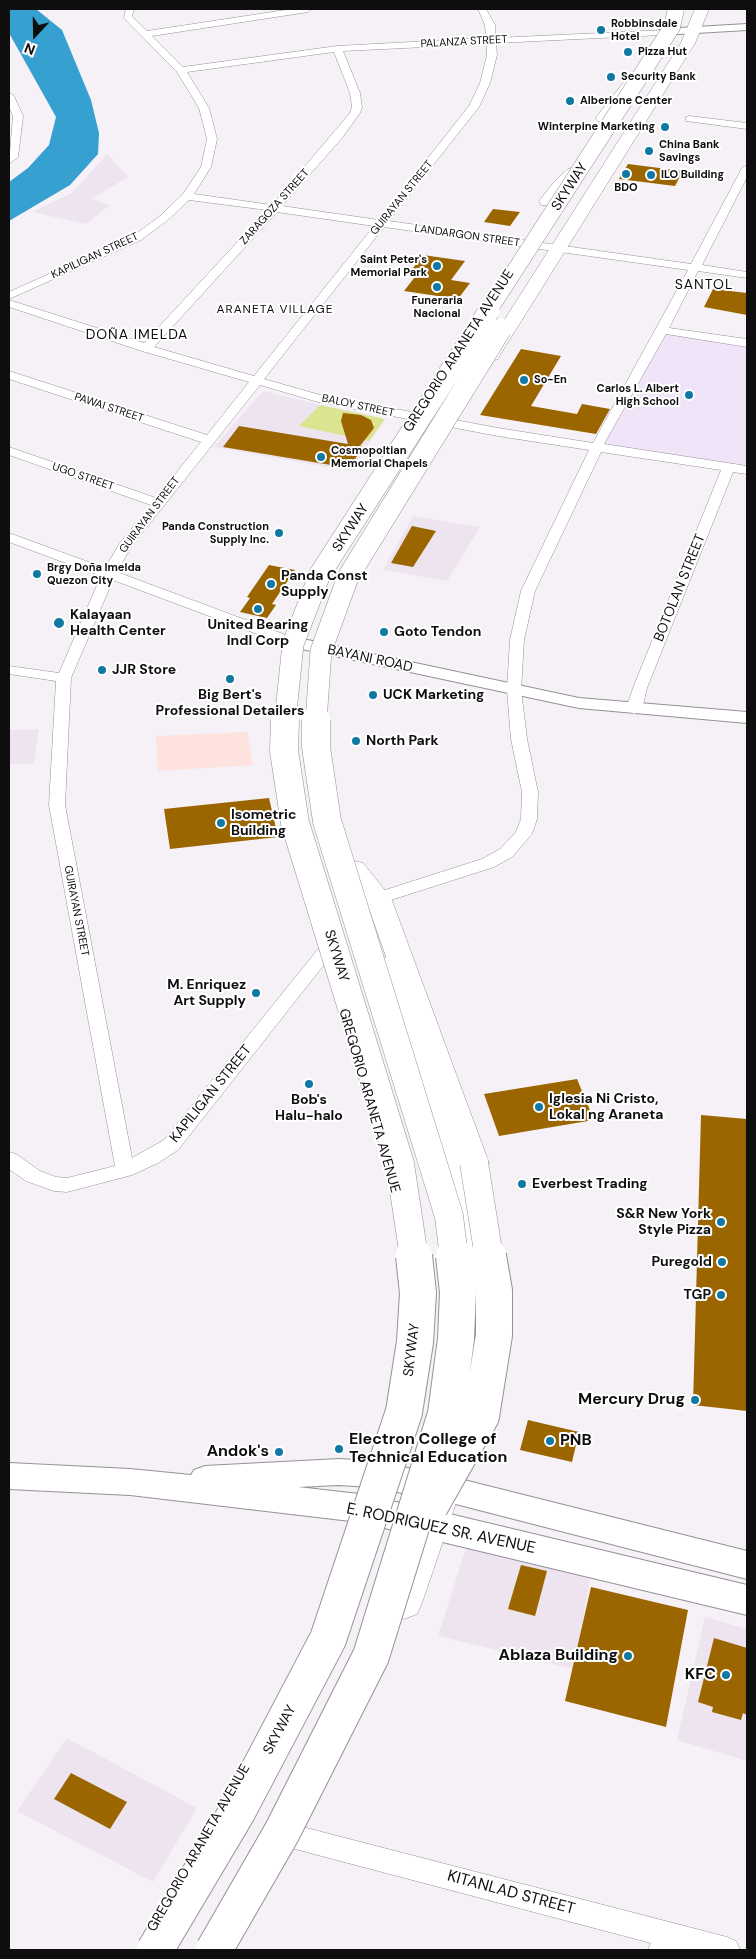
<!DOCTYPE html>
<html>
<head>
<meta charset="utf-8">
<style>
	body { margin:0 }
	#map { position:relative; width:756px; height:1959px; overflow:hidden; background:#f6f1f7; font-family:"DM Sans",sans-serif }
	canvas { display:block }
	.frame { position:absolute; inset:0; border:10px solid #0f0e0f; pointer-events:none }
	.north { position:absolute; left:10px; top:10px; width:50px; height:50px; -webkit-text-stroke:4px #fff; paint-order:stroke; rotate:201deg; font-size:14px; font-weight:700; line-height:20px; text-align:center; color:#0f0e0f }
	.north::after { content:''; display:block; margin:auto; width:18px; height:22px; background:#0f0e0f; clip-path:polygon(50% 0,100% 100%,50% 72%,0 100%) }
</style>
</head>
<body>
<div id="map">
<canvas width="756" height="1959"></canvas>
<div class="frame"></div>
<div class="north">N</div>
</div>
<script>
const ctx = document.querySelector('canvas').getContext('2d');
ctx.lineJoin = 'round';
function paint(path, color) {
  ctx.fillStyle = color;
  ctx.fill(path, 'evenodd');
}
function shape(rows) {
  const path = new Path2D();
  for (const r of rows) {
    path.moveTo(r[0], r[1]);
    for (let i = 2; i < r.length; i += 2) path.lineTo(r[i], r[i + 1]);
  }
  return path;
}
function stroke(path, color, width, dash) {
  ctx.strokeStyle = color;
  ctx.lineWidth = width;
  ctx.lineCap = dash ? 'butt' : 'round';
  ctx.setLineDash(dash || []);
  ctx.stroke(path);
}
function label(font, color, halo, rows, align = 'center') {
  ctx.font = font + ' "DM Sans",sans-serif';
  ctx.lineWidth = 4;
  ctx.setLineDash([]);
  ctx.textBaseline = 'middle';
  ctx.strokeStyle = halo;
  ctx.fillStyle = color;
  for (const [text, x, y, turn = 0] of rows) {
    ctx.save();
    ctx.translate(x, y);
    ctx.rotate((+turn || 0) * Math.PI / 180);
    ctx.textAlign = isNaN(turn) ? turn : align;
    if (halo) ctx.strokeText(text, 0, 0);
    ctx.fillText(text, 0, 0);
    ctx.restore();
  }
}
const built = shape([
	[107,154,128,177,91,199,110,205,86,224,32,212,72,193],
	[263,391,320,405,385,419,350,471,214,447],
	[413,516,480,527,447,581,383,570],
	[39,729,34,764,9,764,9,730],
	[467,1545,590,1578,574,1669,438,1636],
	[705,1617,747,1629,747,1761,677,1740],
	[67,1738,197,1808,153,1882,17,1811]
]);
const industrial = shape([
	[247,732,253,765,158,771,156,736]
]);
const education = shape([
	[666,333,747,346,747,467,722,465,603,444]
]);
const green = shape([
	[320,405,385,419,369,441,299,426]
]);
const water = shape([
	[9,9,36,9,62,30,91,100,99,133,98,154,70,185,9,221,9,182,28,168,49,145,56,117,9,33]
]);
const building = shape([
	[628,164,683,171,675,186,619,179],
	[493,209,520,212,510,226,484,222],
	[423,255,465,261,451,280,470,283,458,299,404,291,418,273,410,272],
	[713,289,747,293,747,315,704,307],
	[521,349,561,356,531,406,577,414,582,404,610,409,596,434,480,415],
	[343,413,361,415,371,420,374,428,360,446,363,447,349,468,223,447,239,426,348,444,341,421],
	[412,526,436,531,413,567,391,563],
	[269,565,295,570,272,604,276,605,267,618,240,612,250,598,247,597],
	[269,798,278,837,170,849,164,809],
	[577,1079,594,1120,499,1136,484,1094],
	[701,1115,747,1119,747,1411,693,1405],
	[528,1420,579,1432,572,1462,520,1450],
	[521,1565,547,1571,535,1616,508,1609],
	[591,1587,688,1610,666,1727,565,1701],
	[714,1638,747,1648,747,1715,743,1713,741,1720,712,1712,713,1707,698,1702],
	[71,1773,127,1802,110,1829,54,1799]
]);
const minor = shape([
	[126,9,134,9,132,16,147,31,292,9,312,9,308,12,152,36,183,67,337,46,486,38,485,25,478,9,486,9,495,25,495,38,665,30,667,32,662,35,496,43,497,55,490,83,479,107,389,221,691,264,742,168,747,165,747,177,702,265,747,272,747,278,698,271,669,328,747,339,747,347,666,334,604,444,747,466,747,474,733,472,647,688,642,709,634,714,626,709,633,688,721,470,601,452,535,591,524,640,521,690,527,739,538,792,537,819,532,834,512,857,494,867,366,908,360,906,358,902,360,898,482,859,500,849,516,832,521,819,522,792,511,739,507,690,510,640,521,591,589,450,498,436,318,402,260,385,131,547,117,572,294,638,296,641,289,645,284,644,113,580,71,678,65,805,132,1158,164,1140,319,948,331,948,334,952,178,1150,158,1163,132,1175,67,1192,54,1191,26,1181,9,1169,9,1152,16,1154,40,1171,56,1177,67,1178,115,1166,49,805,56,681,9,674,9,666,59,673,101,576,9,542,9,533,105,568,120,543,151,505,9,455,9,447,156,498,201,442,9,379,9,371,207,435,249,382,142,351,9,307,9,300,144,343,267,210,189,200,168,220,141,240,9,299,9,292,133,236,160,216,183,194,201,167,207,139,199,108,177,72,124,18,126,9],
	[487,44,487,55,480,83,469,106,379,220,282,206,342,138,360,113,362,107,360,93,343,51,487,44],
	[334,52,350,93,352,107,350,113,272,205,194,194,211,167,217,139,209,108,187,72,334,52],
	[277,212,374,226,254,376,154,347,277,212],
	[384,227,688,270,593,443,498,428,320,395,264,379,384,227],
	[9,93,14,96,23,116,18,157,9,164,13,116,9,106,9,93],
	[689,116,747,123,747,129,686,121,686,117,689,116],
	[295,1825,727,1937,736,1941,740,1950,648,1950,651,1943,295,1849,286,1846,282,1837,286,1828,295,1825]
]);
const tertiary = shape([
	[747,24,747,30,662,35,656,32,662,29,747,24],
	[289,636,579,698,747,712,747,723,579,708,283,645,280,641,283,637,289,636]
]);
const secondary = shape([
	[339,1459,371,1461,444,1475,747,1551,747,1579,444,1501,371,1487,339,1485,298,1487,359,1494,433,1510,747,1585,747,1615,359,1522,130,1495,9,1489,9,1463,130,1469,191,1475,194,1470,205,1466,339,1459]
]);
const primary = shape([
	[695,9,709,9,695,43,500,355,498,359,491,361,484,359,482,355,681,43,695,9],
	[384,957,394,959,398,966,469,1165,479,1213,486,1282,481,1291,470,1294,459,1291,454,1282,449,1213,439,1165,370,966,374,959,384,957],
	[444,1473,456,1478,461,1488,422,1603,417,1614,404,1619,391,1614,386,1603,427,1488,432,1478,444,1473]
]);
const motorway = shape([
	[632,76,640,81,637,84,608,121,598,121,595,118,598,115,627,78,632,76],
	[574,167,582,172,580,175,553,205,541,205,539,201,555,181,568,169,574,167],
	[354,861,363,863,391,898,489,1163,485,1171,474,1174,463,1171,459,1163,366,900,341,869,345,863,354,861]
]);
const motorwayBridgeFar3 = shape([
	[488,312,672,27,676,9]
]);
const motorwayBridgeFar2 = shape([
	[285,721,293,644,320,574,489,311],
	[316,721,321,651,348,577,501,329]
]);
const motorwayBridgeFar1 = shape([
	[285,720,284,751,295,823,400,1164,414,1257],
	[316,720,316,747,327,821,449,1216,454,1257],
	[474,1163,489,1257]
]);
const motorwayBridge = shape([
	[430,1506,481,1416,494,1335,494,1291,488,1256],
	[155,1950,237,1812,328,1639,404,1412,415,1342,418,1293,414,1256],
	[214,1950,282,1832,371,1656,446,1414,456,1339,458,1292,454,1256]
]);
const markers = [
	[601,30,5,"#0f78a3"],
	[628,52,5,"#0f78a3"],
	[611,77,5,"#0f78a3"],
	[570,101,5,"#0f78a3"],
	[665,127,5,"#0f78a3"],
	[649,151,5,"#0f78a3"],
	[626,174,5,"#0f78a3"],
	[651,175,5,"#0f78a3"],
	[437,266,5,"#0f78a3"],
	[437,287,5,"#0f78a3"],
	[524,380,5,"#0f78a3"],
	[689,395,5,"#0f78a3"],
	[321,457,5,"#0f78a3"],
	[279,533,5,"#0f78a3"],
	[37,574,5,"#0f78a3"],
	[271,584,5,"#0f78a3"],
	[258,609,5,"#0f78a3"],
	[59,623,6,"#0f78a3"],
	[384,632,5,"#0f78a3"],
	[102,670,5,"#0f78a3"],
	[230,679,5,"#0f78a3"],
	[373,695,5,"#0f78a3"],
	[356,741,5,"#0f78a3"],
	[221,823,5,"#0f78a3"],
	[256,993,5,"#0f78a3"],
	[309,1084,5,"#0f78a3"],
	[539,1107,5,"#0f78a3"],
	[522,1184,5,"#0f78a3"],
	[721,1222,5,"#0f78a3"],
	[722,1262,5,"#0f78a3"],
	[721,1295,5,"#0f78a3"],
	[695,1400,5,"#0f78a3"],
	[550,1441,5,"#0f78a3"],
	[339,1449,5,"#0f78a3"],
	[279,1452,5,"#0f78a3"],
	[628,1656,5,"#0f78a3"],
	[726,1675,5,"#0f78a3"]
];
const farPoinames = [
	["Robbinsdale",611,24],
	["Hotel",611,37],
	["Pizza Hut",638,52],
	["Security Bank",621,77],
	["Alberione Center",580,101],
	["Winterpine Marketing",655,127,"right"],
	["China Bank",659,145],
	["Savings",659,158],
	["ILO Building",661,175],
	["BDO",626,188,"center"],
	["Saint Peter's",427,260,"right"],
	["Memorial Park",427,273,"right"],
	["Funeraria",437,301,"center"],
	["Nacional",437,314,"center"],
	["So-En",534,380],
	["Carlos L. Albert",679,389,"right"],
	["High School",679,402,"right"],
	["Cosmopoltian",331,451],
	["Memorial Chapels",331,464],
	["Panda Construction",269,527,"right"],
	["Supply Inc.",269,540,"right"],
	["Brgy Doña Imelda",47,568],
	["Quezon City",47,581]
];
const farStreetnames = [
	["PALANZA STREET",464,42,-3],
	["GUIRAYAN STREET",402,198,-51],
	["ZARAGOZA STREET",275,207,-48],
	["LANDARGON STREET",467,236,8],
	["KAPILIGAN STREET",95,256,-25],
	["BALOY STREET",358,406,12],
	["PAWAI STREET",109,408,18],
	["UGO STREET",83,477,19],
	["GUIRAYAN STREET",150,515,-53],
	["GUIRAYAN STREET",76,911,79]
];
const farNeighbourhoodnames = [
	["ARANETA VILLAGE",275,310]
];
const streetNames = [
	["SKYWAY",570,187,-57],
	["GREGORIO ARANETA AVENUE",459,351,-57],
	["SKYWAY",351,528,-57],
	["BOTOLAN STREET",680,588,-68],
	["BAYANI ROAD",370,659,12],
	["SKYWAY",336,956,73],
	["KAPILIGAN STREET",211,1094,-51],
	["GREGORIO ARANETA AVENUE",369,1101,74],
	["SKYWAY",412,1350,-83],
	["SKYWAY",280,1730,-62],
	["GREGORIO ARANETA AVENUE",199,1848,-60]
];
const farQuarternames = [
	["SANTOL",704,285],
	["DOÑA IMELDA",137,335]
];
const poiNames = [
	["Panda Const",281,576],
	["Supply",281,592],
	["Kalayaan",70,615],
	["Health Center",70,631],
	["United Bearing",258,625,"center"],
	["Indl Corp",258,641,"center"],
	["Goto Tendon",394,632],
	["JJR Store",112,670],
	["Big Bert's",230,695,"center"],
	["Professional Detailers",230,711,"center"],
	["UCK Marketing",383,695],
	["North Park",366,741],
	["Isometric",231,815],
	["Building",231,831],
	["M. Enriquez",246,985,"right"],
	["Art Supply",246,1001,"right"],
	["Iglesia Ni Cristo,",549,1099],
	["Lokal ng Araneta",549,1115],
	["Bob's",309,1100,"center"],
	["Halu-halo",309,1116,"center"],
	["Everbest Trading",532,1184],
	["S&R New York",711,1214,"right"],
	["Style Pizza",711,1230,"right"],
	["Puregold",712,1262,"right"],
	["TGP",711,1295,"right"]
];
const nearPoinames = [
	["Mercury Drug",685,1400],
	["Electron College of",349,1440,"left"],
	["Technical Education",349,1458,"left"],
	["PNB",560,1441,"left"],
	["Andok's",269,1452],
	["Ablaza Building",618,1656],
	["KFC",716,1675]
];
const nearStreetnames = [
	["E. RODRIGUEZ SR. AVENUE",441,1529,12],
	["KITANLAD STREET",511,1893,15]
];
paint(built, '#ede4ef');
paint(industrial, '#fde2dd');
paint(education, '#f0e4f8');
paint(green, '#dbe590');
paint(water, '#36a0d0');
paint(building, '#9b6600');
stroke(minor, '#959196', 1);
stroke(tertiary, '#959196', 2);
stroke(secondary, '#959196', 2);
stroke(primary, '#959196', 1);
stroke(motorway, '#959196', 1);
paint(minor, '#fff');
paint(tertiary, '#fff');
paint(secondary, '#fff');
paint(primary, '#fff');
paint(motorway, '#fff');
stroke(motorwayBridgeFar3, '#959196', 17, []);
stroke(motorwayBridgeFar2, '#959196', 22, []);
stroke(motorwayBridgeFar1, '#959196', 29, []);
stroke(motorwayBridge, '#959196', 38, []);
stroke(motorwayBridgeFar3, '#fff', 16);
stroke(motorwayBridgeFar2, '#fff', 21);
stroke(motorwayBridgeFar1, '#fff', 28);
stroke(motorwayBridge, '#fff', 36);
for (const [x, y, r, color] of markers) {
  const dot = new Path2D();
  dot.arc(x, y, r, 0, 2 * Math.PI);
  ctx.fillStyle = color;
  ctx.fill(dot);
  stroke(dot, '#fff', 2);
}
label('bold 11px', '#0f0e0f', '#fff', farPoinames, 'left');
label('11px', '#0f0e0f', '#fff', farStreetnames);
ctx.letterSpacing = '1px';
label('12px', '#0f0e0f', '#fff', farNeighbourhoodnames);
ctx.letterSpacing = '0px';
label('14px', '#0f0e0f', '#fff', streetNames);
ctx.letterSpacing = '1px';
label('14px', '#0f0e0f', '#fff', farQuarternames);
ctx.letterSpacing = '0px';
label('bold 14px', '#0f0e0f', '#fff', poiNames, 'left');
label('bold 16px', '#0f0e0f', '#fff', nearPoinames, 'right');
label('16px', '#0f0e0f', '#fff', nearStreetnames);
</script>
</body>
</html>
